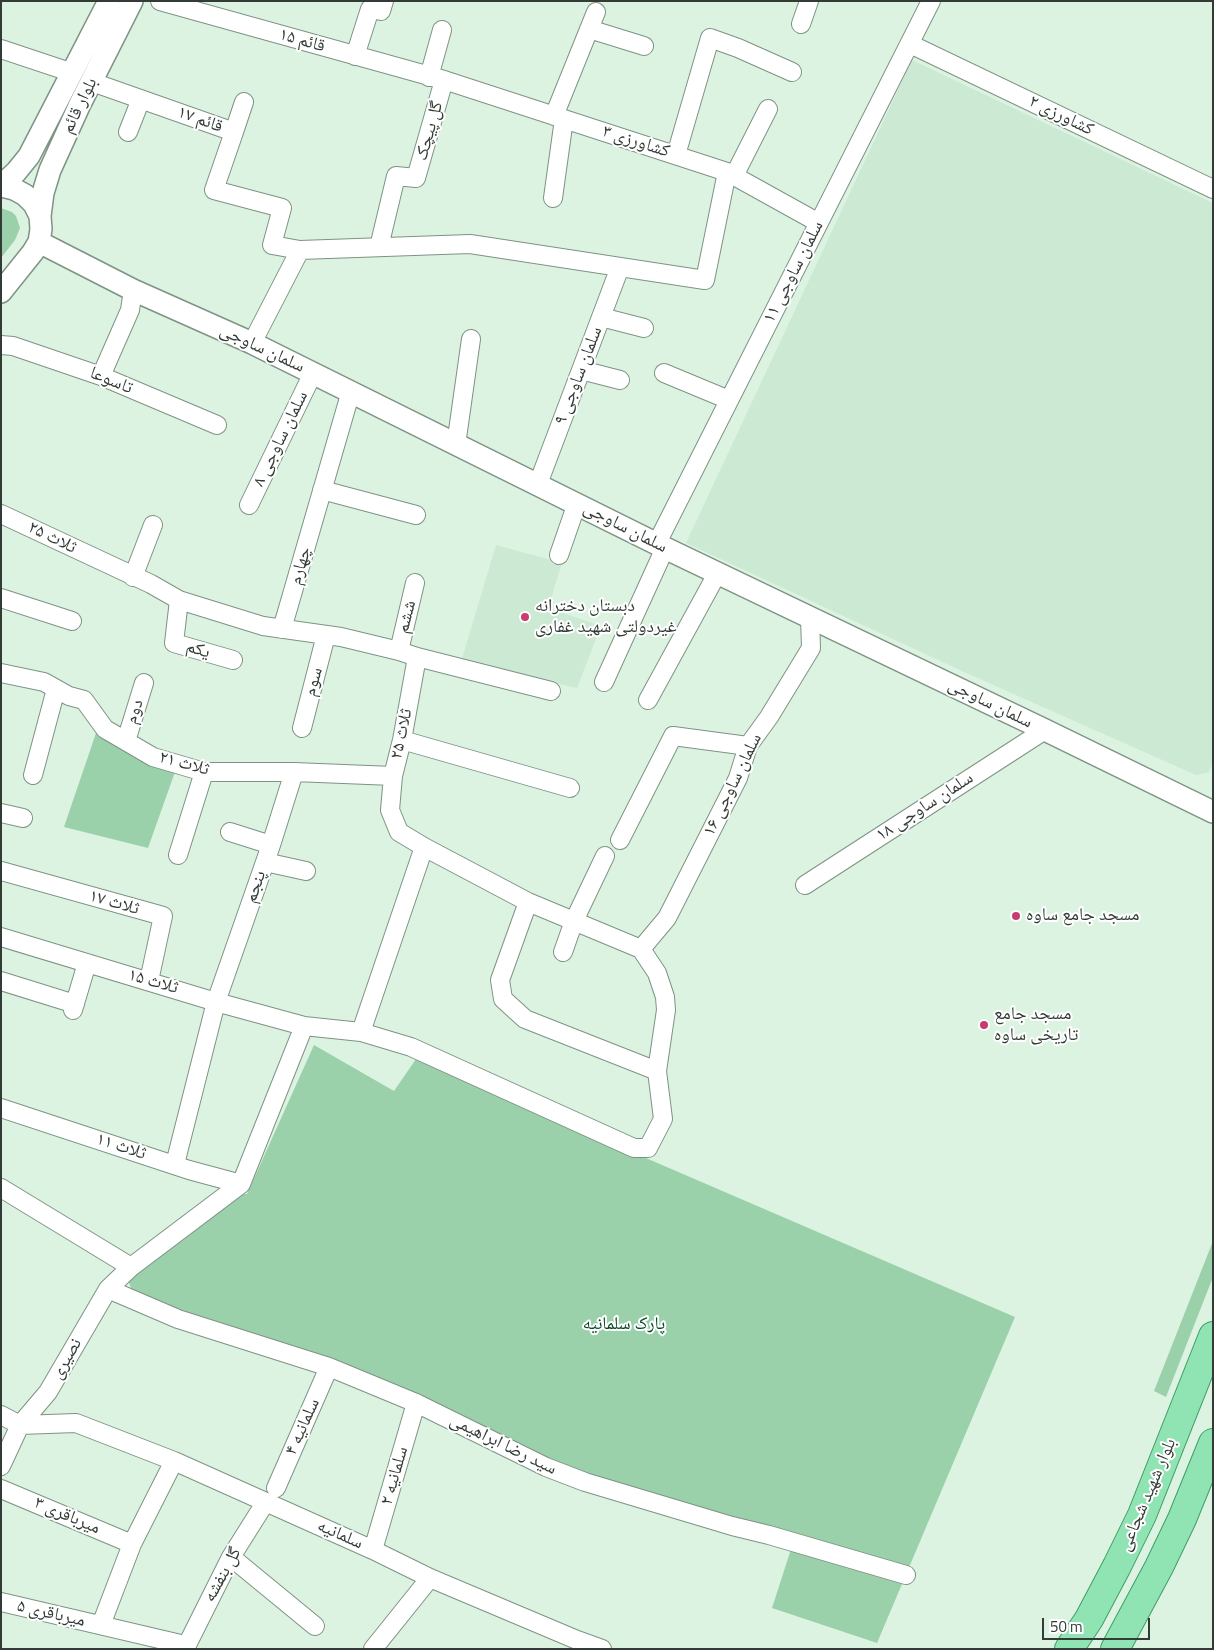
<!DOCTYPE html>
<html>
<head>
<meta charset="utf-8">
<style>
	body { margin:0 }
	#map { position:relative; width:1214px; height:1650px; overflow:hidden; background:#dcf3e2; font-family:"Titillium Web",sans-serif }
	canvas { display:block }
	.frame { position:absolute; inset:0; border:2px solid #323b35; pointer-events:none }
	.scale { position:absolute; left:1042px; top:1618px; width:108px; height:22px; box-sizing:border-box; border:2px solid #323b35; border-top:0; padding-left:6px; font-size:15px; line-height:18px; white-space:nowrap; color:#323b35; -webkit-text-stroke:4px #fff; paint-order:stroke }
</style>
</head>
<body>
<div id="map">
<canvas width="1214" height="1650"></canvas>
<div class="frame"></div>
<div class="scale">50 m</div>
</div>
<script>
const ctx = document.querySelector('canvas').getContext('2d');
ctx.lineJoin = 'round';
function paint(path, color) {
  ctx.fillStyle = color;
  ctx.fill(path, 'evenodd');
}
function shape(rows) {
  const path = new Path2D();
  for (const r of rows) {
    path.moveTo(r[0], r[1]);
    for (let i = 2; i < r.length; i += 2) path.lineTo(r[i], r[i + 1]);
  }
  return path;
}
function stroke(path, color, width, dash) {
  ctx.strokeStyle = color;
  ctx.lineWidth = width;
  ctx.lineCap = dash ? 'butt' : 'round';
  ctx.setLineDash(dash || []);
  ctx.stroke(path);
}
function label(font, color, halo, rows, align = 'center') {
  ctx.font = font + ' "Titillium Web","Noto Naskh Arabic",sans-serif';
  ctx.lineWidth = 4;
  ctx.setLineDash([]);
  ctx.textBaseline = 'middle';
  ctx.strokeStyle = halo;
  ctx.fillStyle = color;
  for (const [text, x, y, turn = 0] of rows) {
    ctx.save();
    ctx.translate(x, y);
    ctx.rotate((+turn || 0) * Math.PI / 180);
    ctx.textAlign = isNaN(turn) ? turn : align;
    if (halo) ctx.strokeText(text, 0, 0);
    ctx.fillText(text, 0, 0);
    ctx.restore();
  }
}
const built = shape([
	[912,60,1213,203,1213,763,1209,772,1196,775,964,672,686,543],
	[496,545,562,563,548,608,601,626,577,688,461,662]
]);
const green = shape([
	[1,208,12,212,16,216,20,228,15,240,1,258],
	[96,733,139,757,176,769,148,848,64,827],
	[314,1045,394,1091,416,1059,1015,1317,877,1643,772,1608,793,1543,568,1476,400,1396,136,1301,125,1272,227,1194,247,1194],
	[1213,1241,1213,1277,1166,1397,1154,1391]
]);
const minor = shape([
	[160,1,444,80,727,172,819,223],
	[801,24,809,1],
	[589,29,644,46],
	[910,44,1213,189],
	[1,49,73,73],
	[355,56,370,9,381,11,384,1],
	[429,77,442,30],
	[92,82,234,132,214,190,282,208,272,245,300,250,470,244,705,280,727,172],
	[554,116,596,12],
	[128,132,141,99],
	[234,132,244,102],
	[676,155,710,38,738,48,792,72],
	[734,176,768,109],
	[553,198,564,119],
	[379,247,396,176,416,178,444,80],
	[601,317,644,328],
	[252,343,300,250],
	[1,345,13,346,101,376,217,425],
	[581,370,620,380],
	[664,373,729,400],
	[101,376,130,310,133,290],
	[456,445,471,339],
	[538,484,620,267],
	[322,490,416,515],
	[249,505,313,373],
	[1,514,151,584,179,600,263,626,341,637,399,651,417,657,402,740,393,776,390,810,399,832,424,847,528,902,500,980,503,999,525,1019,657,1071],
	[657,543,931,1],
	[559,555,577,503],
	[133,577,153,525],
	[1,598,72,621],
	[179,600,174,643,233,660],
	[282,629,351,391],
	[399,651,415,583],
	[417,657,551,691],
	[1,673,44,682,69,696,84,700,105,729,153,757,204,772,294,772,393,776],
	[604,682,665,548],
	[648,700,718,572],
	[302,728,326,635],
	[402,740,570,788],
	[126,741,144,683],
	[33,775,56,689],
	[1,813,23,818],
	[230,832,271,845],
	[620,840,673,736,748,746],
	[424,847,361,1032,411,1047,634,1148,648,1148,663,1119,657,1071,666,1010,665,997,657,973,641,949,528,902],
	[178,855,204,772],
	[265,862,306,871],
	[1,871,163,916,149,981],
	[805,885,1045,730],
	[1,937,216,1002,304,1026,361,1032],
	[641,949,667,918,738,778,748,746,769,717,811,648,810,617],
	[563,952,574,921,605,856],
	[1,981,75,1004],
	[73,1010,87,963],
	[1,1108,189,1170,241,1184],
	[175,1164,216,1002,271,845,294,772],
	[1,1188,131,1267],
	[108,1289,178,1319,329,1367,416,1403,546,1467,585,1482,732,1526,769,1535,906,1575],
	[1,1415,20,1425,76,1423,174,1461,373,1550,430,1578,577,1640,602,1649],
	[1,1466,20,1425,48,1392,108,1289,131,1267,241,1184,304,1026],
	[276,1488,329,1367],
	[1,1489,132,1544],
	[373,1550,416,1403],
	[231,1557,315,1626],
	[1,1602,185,1645],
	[101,1625,132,1544,174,1461],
	[185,1649,231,1557,265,1503],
	[373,1649,430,1578]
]);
const tertiary = shape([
	[1,186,16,172,29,156,109,1],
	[1,186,14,189,25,195,34,204,40,216,41,229,39,242,33,252,1,292],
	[40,216,43,193,50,170,80,104,132,1],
	[39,242,133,290,252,343,665,548,1045,730,1213,812]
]);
const primary = shape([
	[1069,1649,1089,1619,1117,1566,1142,1515,1213,1336],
	[1115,1649,1159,1567,1182,1519,1213,1443]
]);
const markers = [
	[525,617,5,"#c93c6d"],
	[1016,916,5,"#c93c6d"],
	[984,1025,5,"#c93c6d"]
];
const streetNames = [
	["قائم ۱۵",302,41,16],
	["بلوار قائم",80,106,-64],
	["کشاورزی ۲",1061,116,26],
	["قائم ۱۷",200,120,20],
	["گل پیچک",430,131,-74],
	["کشاورزی ۳",636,142,18],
	["سلمان ساوجی ۱۱",794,272,-63],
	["سلمان ساوجی",262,349,25],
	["سلمان ساوجی ۹",579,376,-69],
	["تاسوعا",111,381,22],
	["سلمان ساوجی ۸",281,439,-64],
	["سلمان ساوجی",625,528,27],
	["ثلاث ۲۵",52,538,26],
	["چهارم",301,566,-74],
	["ششم",407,617,-76],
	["یکم",198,650,17],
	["سوم",314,682,-75],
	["سلمان ساوجی",990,704,26],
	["دوم",135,712,-73],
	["ثلاث ۲۵",402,734,-78],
	["ثلاث ۲۱",184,764,15],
	["سلمان ساوجی ۱۶",733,785,-64],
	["سلمان ساوجی ۱۸",925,807,-33],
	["پنجم",256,887,-71],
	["ثلاث ۱۷",114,903,16],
	["ثلاث ۱۵",153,982,16],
	["ثلاث ۱۱",121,1147,18],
	["نصیری",67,1359,-60],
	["سلمانیه ۴",303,1427,-66],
	["سید رضا ابراهیمی",503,1445,26],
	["سلمانیه ۲",395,1476,-74],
	["بلوار شهید شجاعی",1148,1495,-67],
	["میرباقری ۳",67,1516,23],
	["سلمانیه",340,1535,24],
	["گل بنفشه",223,1575,-61],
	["میرباقری ۵",51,1614,13]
];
const poiNames = [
	["دبستان دخترانه",535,607],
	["غیردولتی شهید غفاری",535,628],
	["مسجد جامع ساوه",1026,916],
	["مسجد جامع",994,1015],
	["تاریخی ساوه",994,1036]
];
const parkNames = [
	["پارک سلمانیه",624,1325]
];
paint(built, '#cce9d4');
paint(green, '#9ad1aa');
stroke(minor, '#7e9384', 20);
stroke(tertiary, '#7e9384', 24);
stroke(primary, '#3f9d66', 30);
stroke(minor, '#fff', 18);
stroke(tertiary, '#fff', 21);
stroke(primary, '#90e4b3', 28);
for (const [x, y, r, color] of markers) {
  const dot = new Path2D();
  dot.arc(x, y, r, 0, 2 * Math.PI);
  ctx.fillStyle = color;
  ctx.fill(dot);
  stroke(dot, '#fff', 2);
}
label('18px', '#323b35', '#fff', streetNames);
label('18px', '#323b35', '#fff', poiNames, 'left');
label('18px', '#044523', '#fff', parkNames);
</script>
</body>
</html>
